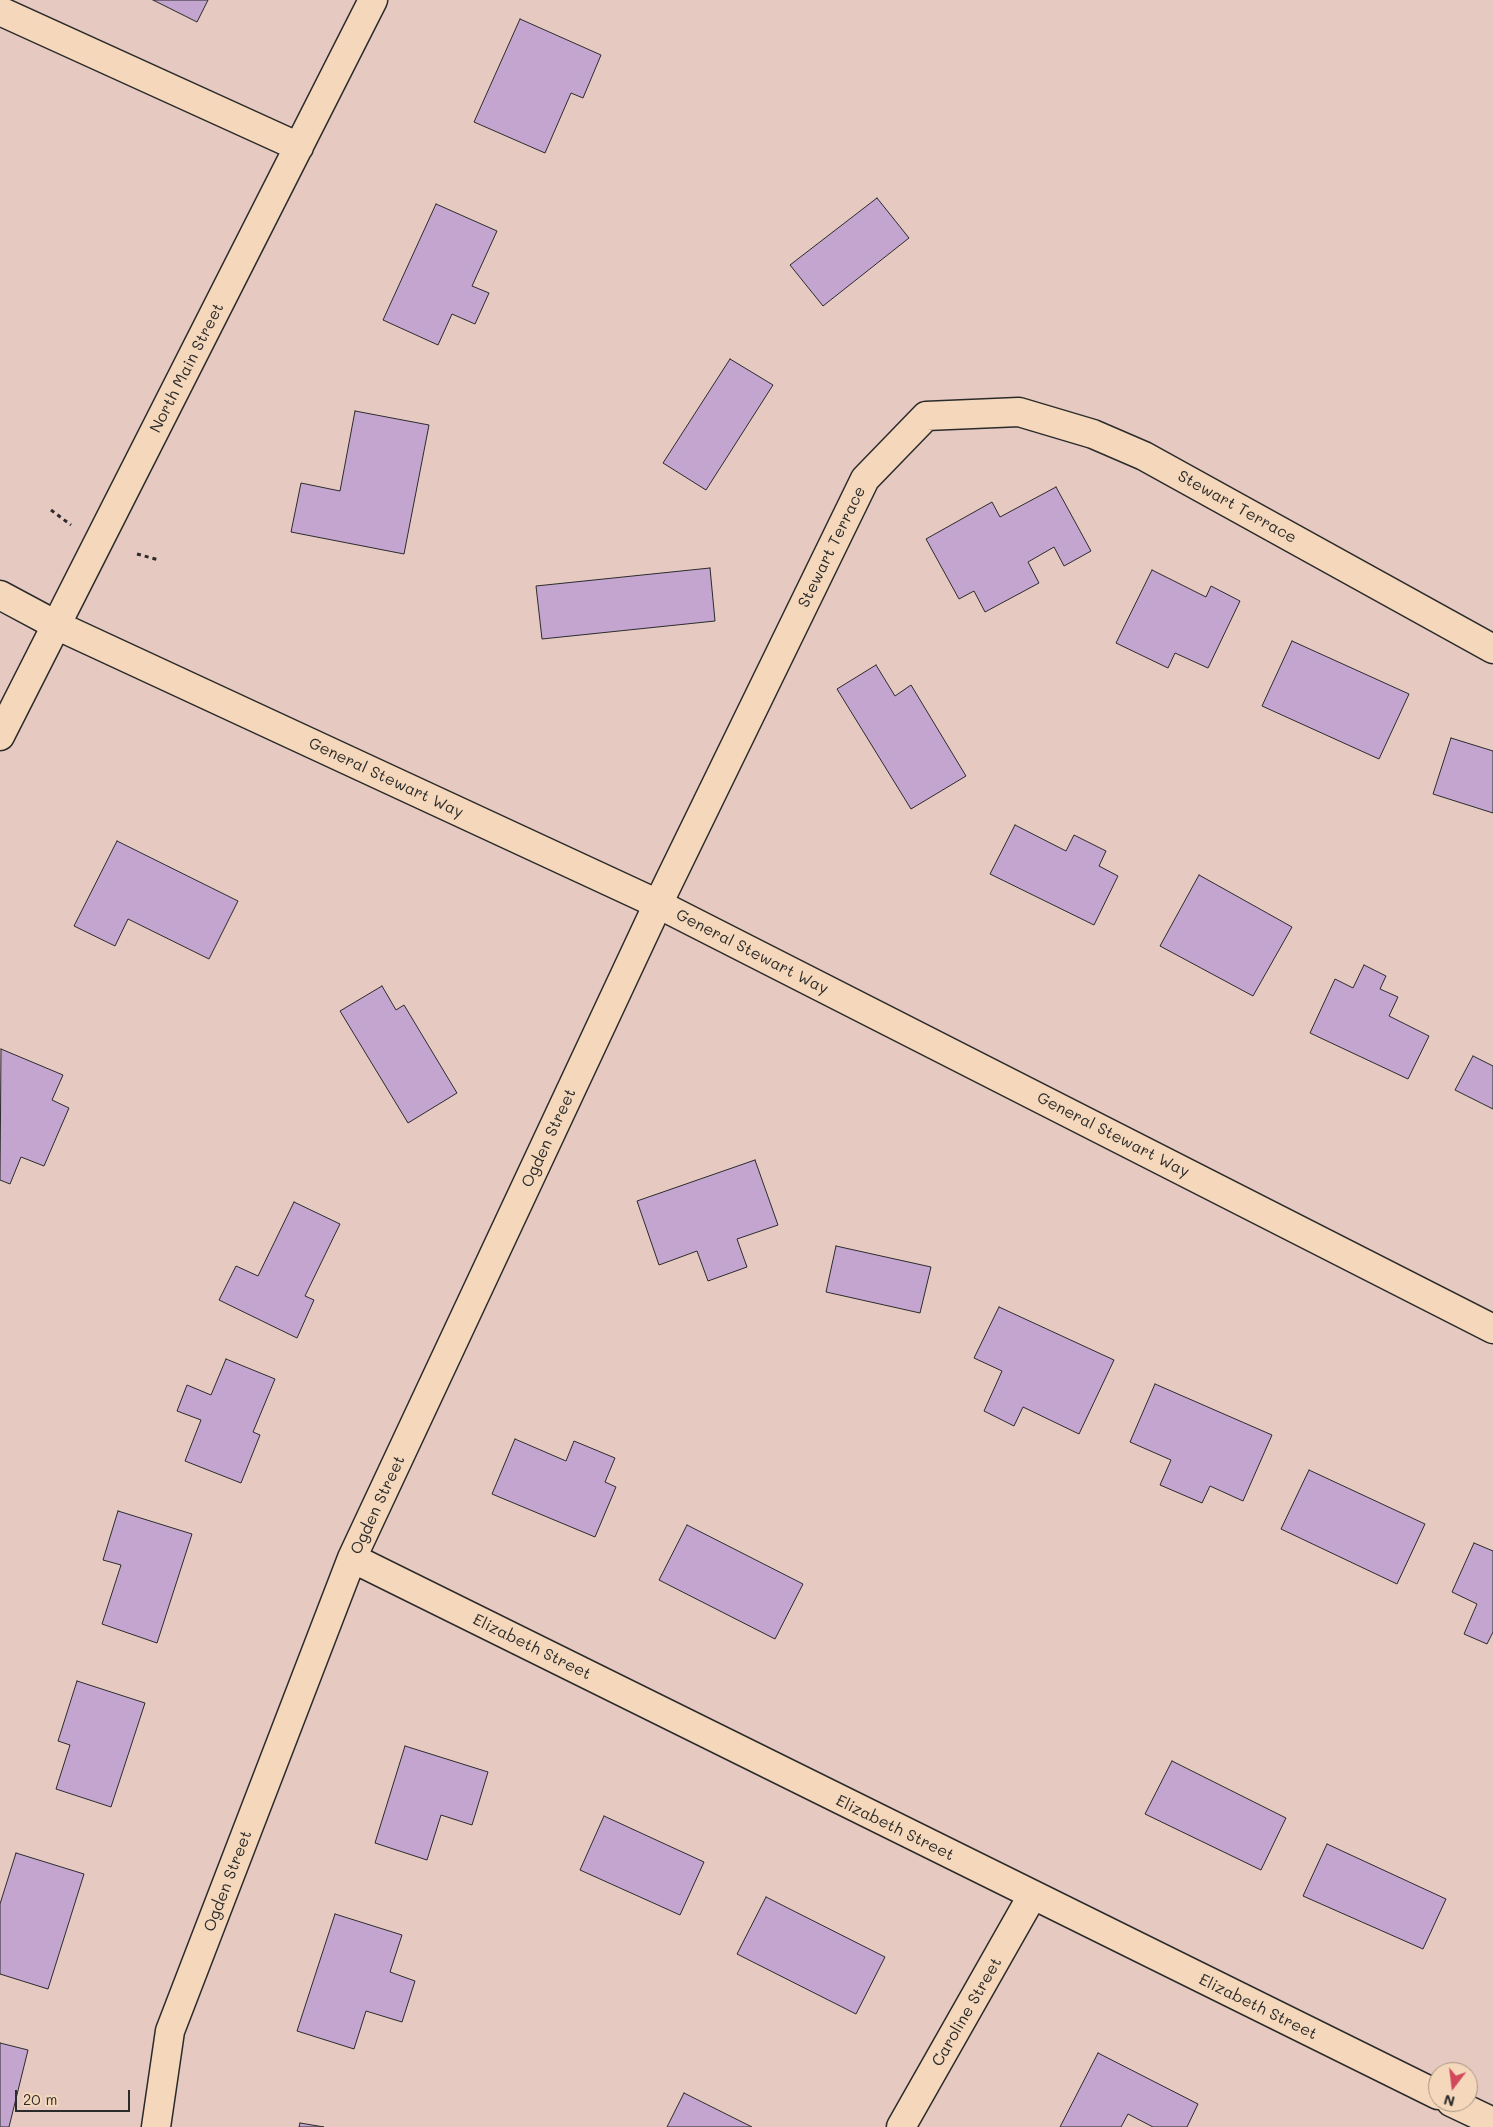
<!DOCTYPE html>
<html>
<head>
<meta charset="utf-8">
<style>
	body { margin:0 }
	#map { position:relative; width:1493px; height:2127px; overflow:hidden; background:#e6c9c1; font-family:Mali,sans-serif }
	canvas { display:block }
	.north { position:absolute; left:1428px; top:2062px; width:50px; height:50px; box-sizing:border-box; background:#f5d8bb; border:1px solid #a49381; border-radius:50%; rotate:195deg; font-size:14px; font-weight:700; line-height:20px; text-align:center; color:#2b2b2b }
	.north::after { content:''; display:block; margin:auto; width:18px; height:22px; background:#d1495b; clip-path:polygon(50% 0,100% 100%,50% 72%,0 100%) }
	.scale { position:absolute; left:15px; top:2090px; width:115px; height:22px; box-sizing:border-box; border:2px solid #2b2b2b; border-top:0; padding-left:6px; font-size:15px; line-height:18px; white-space:nowrap; color:#2b2b2b; -webkit-text-stroke:4px #f5d8bb; paint-order:stroke }
</style>
</head>
<body>
<div id="map">
<canvas width="1493" height="2127"></canvas>
<div class="north">N</div>
<div class="scale">20 m</div>
</div>
<script>
const ctx = document.querySelector('canvas').getContext('2d');
ctx.lineJoin = 'round';
function paint(path, color) {
  ctx.fillStyle = color;
  ctx.fill(path, 'evenodd');
}
function shape(rows) {
  const path = new Path2D();
  for (const r of rows) {
    path.moveTo(r[0], r[1]);
    for (let i = 2; i < r.length; i += 2) path.lineTo(r[i], r[i + 1]);
  }
  return path;
}
function stroke(path, color, width, dash) {
  ctx.strokeStyle = color;
  ctx.lineWidth = width;
  ctx.lineCap = dash ? 'butt' : 'round';
  ctx.setLineDash(dash || []);
  ctx.stroke(path);
}
function label(font, color, halo, rows, align = 'center') {
  ctx.font = font + ' Mali,sans-serif';
  ctx.lineWidth = 4;
  ctx.setLineDash([]);
  ctx.textBaseline = 'middle';
  ctx.strokeStyle = halo;
  ctx.fillStyle = color;
  for (const [text, x, y, turn = 0] of rows) {
    ctx.save();
    ctx.translate(x, y);
    ctx.rotate((+turn || 0) * Math.PI / 180);
    ctx.textAlign = isNaN(turn) ? turn : align;
    if (halo) ctx.strokeText(text, 0, 0);
    ctx.fillText(text, 0, 0);
    ctx.restore();
  }
}
const building = shape([
	[153,0,208,0,197,22,153,0],
	[520,19,601,55,583,98,571,93,545,153,474,122,520,19],
	[877,198,909,238,823,306,790,265,877,198],
	[436,204,497,231,472,286,489,293,475,324,452,314,438,345,383,320,436,204],
	[730,359,773,385,706,490,663,463,730,359],
	[355,411,429,425,404,554,291,532,301,483,340,491,355,411],
	[1056,487,1091,551,1064,566,1054,547,1028,562,1039,583,985,612,974,591,959,599,926,539,992,502,1000,517,1056,487],
	[710,568,715,621,542,639,536,586,710,568],
	[1152,570,1206,597,1211,586,1240,601,1208,668,1175,653,1168,668,1116,643,1152,570],
	[1292,641,1409,694,1379,759,1262,706,1292,641],
	[876,665,895,696,911,685,966,776,911,809,837,689,876,665],
	[1451,738,1493,751,1493,813,1433,794,1451,738],
	[1015,825,1066,851,1074,835,1106,851,1099,866,1118,876,1094,925,990,874,1015,825],
	[117,841,238,901,209,959,128,919,115,946,74,926,117,841],
	[1199,875,1292,927,1253,996,1160,946,1199,875],
	[1364,965,1386,976,1380,989,1398,997,1389,1016,1429,1036,1408,1079,1310,1033,1335,979,1353,988,1364,965],
	[382,986,396,1010,404,1005,457,1093,408,1123,340,1011,382,986],
	[1,1049,63,1075,52,1100,69,1108,44,1166,21,1157,10,1184,0,1180,1,1049],
	[1473,1056,1493,1066,1493,1109,1455,1090,1473,1056],
	[755,1160,778,1225,737,1239,747,1267,708,1281,697,1251,659,1265,637,1201,755,1160],
	[294,1202,340,1224,305,1296,314,1300,297,1338,219,1300,236,1266,258,1276,294,1202],
	[836,1246,931,1267,920,1313,826,1292,836,1246],
	[999,1307,1114,1360,1079,1434,1023,1407,1014,1426,984,1411,1002,1371,974,1358,999,1307],
	[226,1359,275,1379,253,1432,260,1435,241,1483,185,1461,201,1420,177,1411,187,1385,211,1395,226,1359],
	[1155,1384,1272,1435,1243,1501,1210,1486,1202,1503,1160,1485,1171,1460,1130,1442,1155,1384],
	[515,1439,566,1461,574,1441,615,1458,605,1482,616,1487,595,1537,492,1494,515,1439],
	[1309,1470,1425,1524,1397,1584,1281,1529,1309,1470],
	[118,1511,192,1534,157,1643,102,1624,121,1565,103,1560,118,1511],
	[687,1525,803,1584,775,1639,659,1580,687,1525],
	[1474,1543,1493,1551,1493,1632,1487,1644,1464,1634,1477,1604,1452,1592,1474,1543],
	[77,1681,145,1703,111,1807,56,1789,70,1745,58,1741,77,1681],
	[405,1746,488,1772,472,1825,441,1815,427,1860,375,1843,405,1746],
	[1172,1761,1286,1818,1261,1870,1145,1814,1172,1761],
	[604,1816,704,1862,680,1915,580,1870,604,1816],
	[1327,1844,1446,1899,1423,1949,1303,1896,1327,1844],
	[16,1853,84,1874,48,1989,0,1974,0,1904,16,1853],
	[766,1897,885,1957,856,2014,737,1954,766,1897],
	[335,1914,402,1935,390,1972,415,1981,402,2022,366,2011,354,2049,297,2031,335,1914],
	[0,2043,28,2050,9,2127,0,2127,0,2043],
	[1098,2053,1198,2104,1187,2127,1153,2127,1128,2114,1121,2127,1060,2127,1098,2053],
	[684,2093,752,2127,667,2127,684,2093],
	[300,2123,324,2127,299,2127,300,2123]
]);
const path = shape([
	[51,510,71,525],
	[137,554,159,560]
]);
const minor = shape([
	[0,11,299,147],
	[0,736,373,0],
	[352,1558,1438,2095],
	[1451,2102,1493,2122],
	[156,2127,170,2031,352,1558,658,904,865,479,926,416,1019,412,1093,434,1144,456,1493,649],
	[901,2127,1032,1896]
]);
const major = shape([
	[0,595,56,625,658,904,1493,1329]
]);
const streetNames = [
	["North Main Street",187,368,-63],
	["Stewart Terrace",1237,507,29],
	["Stewart Terrace",832,547,-64],
	["General Stewart Way",386,778,25],
	["General Stewart Way",752,952,27],
	["General Stewart Way",1113,1135,27],
	["Ogden Street",549,1138,-65],
	["Ogden Street",378,1505,-65],
	["Elizabeth Street",532,1647,26],
	["Elizabeth Street",895,1828,26],
	["Ogden Street",228,1881,-69],
	["Elizabeth Street",1258,2007,26],
	["Caroline Street",967,2012,-60]
];
paint(building, '#c3a5d0');
stroke(building, '#2b2b2b', 1);
stroke(minor, '#2b2b2b', 31);
stroke(major, '#2b2b2b', 31);
stroke(path, '#2b2b2b', 3, [4, 4]);
stroke(minor, '#f5d8bb', 28);
stroke(major, '#f5d8bb', 28);
label('16px', '#2b2b2b', '#f5d8bb', streetNames);
</script>
</body>
</html>
